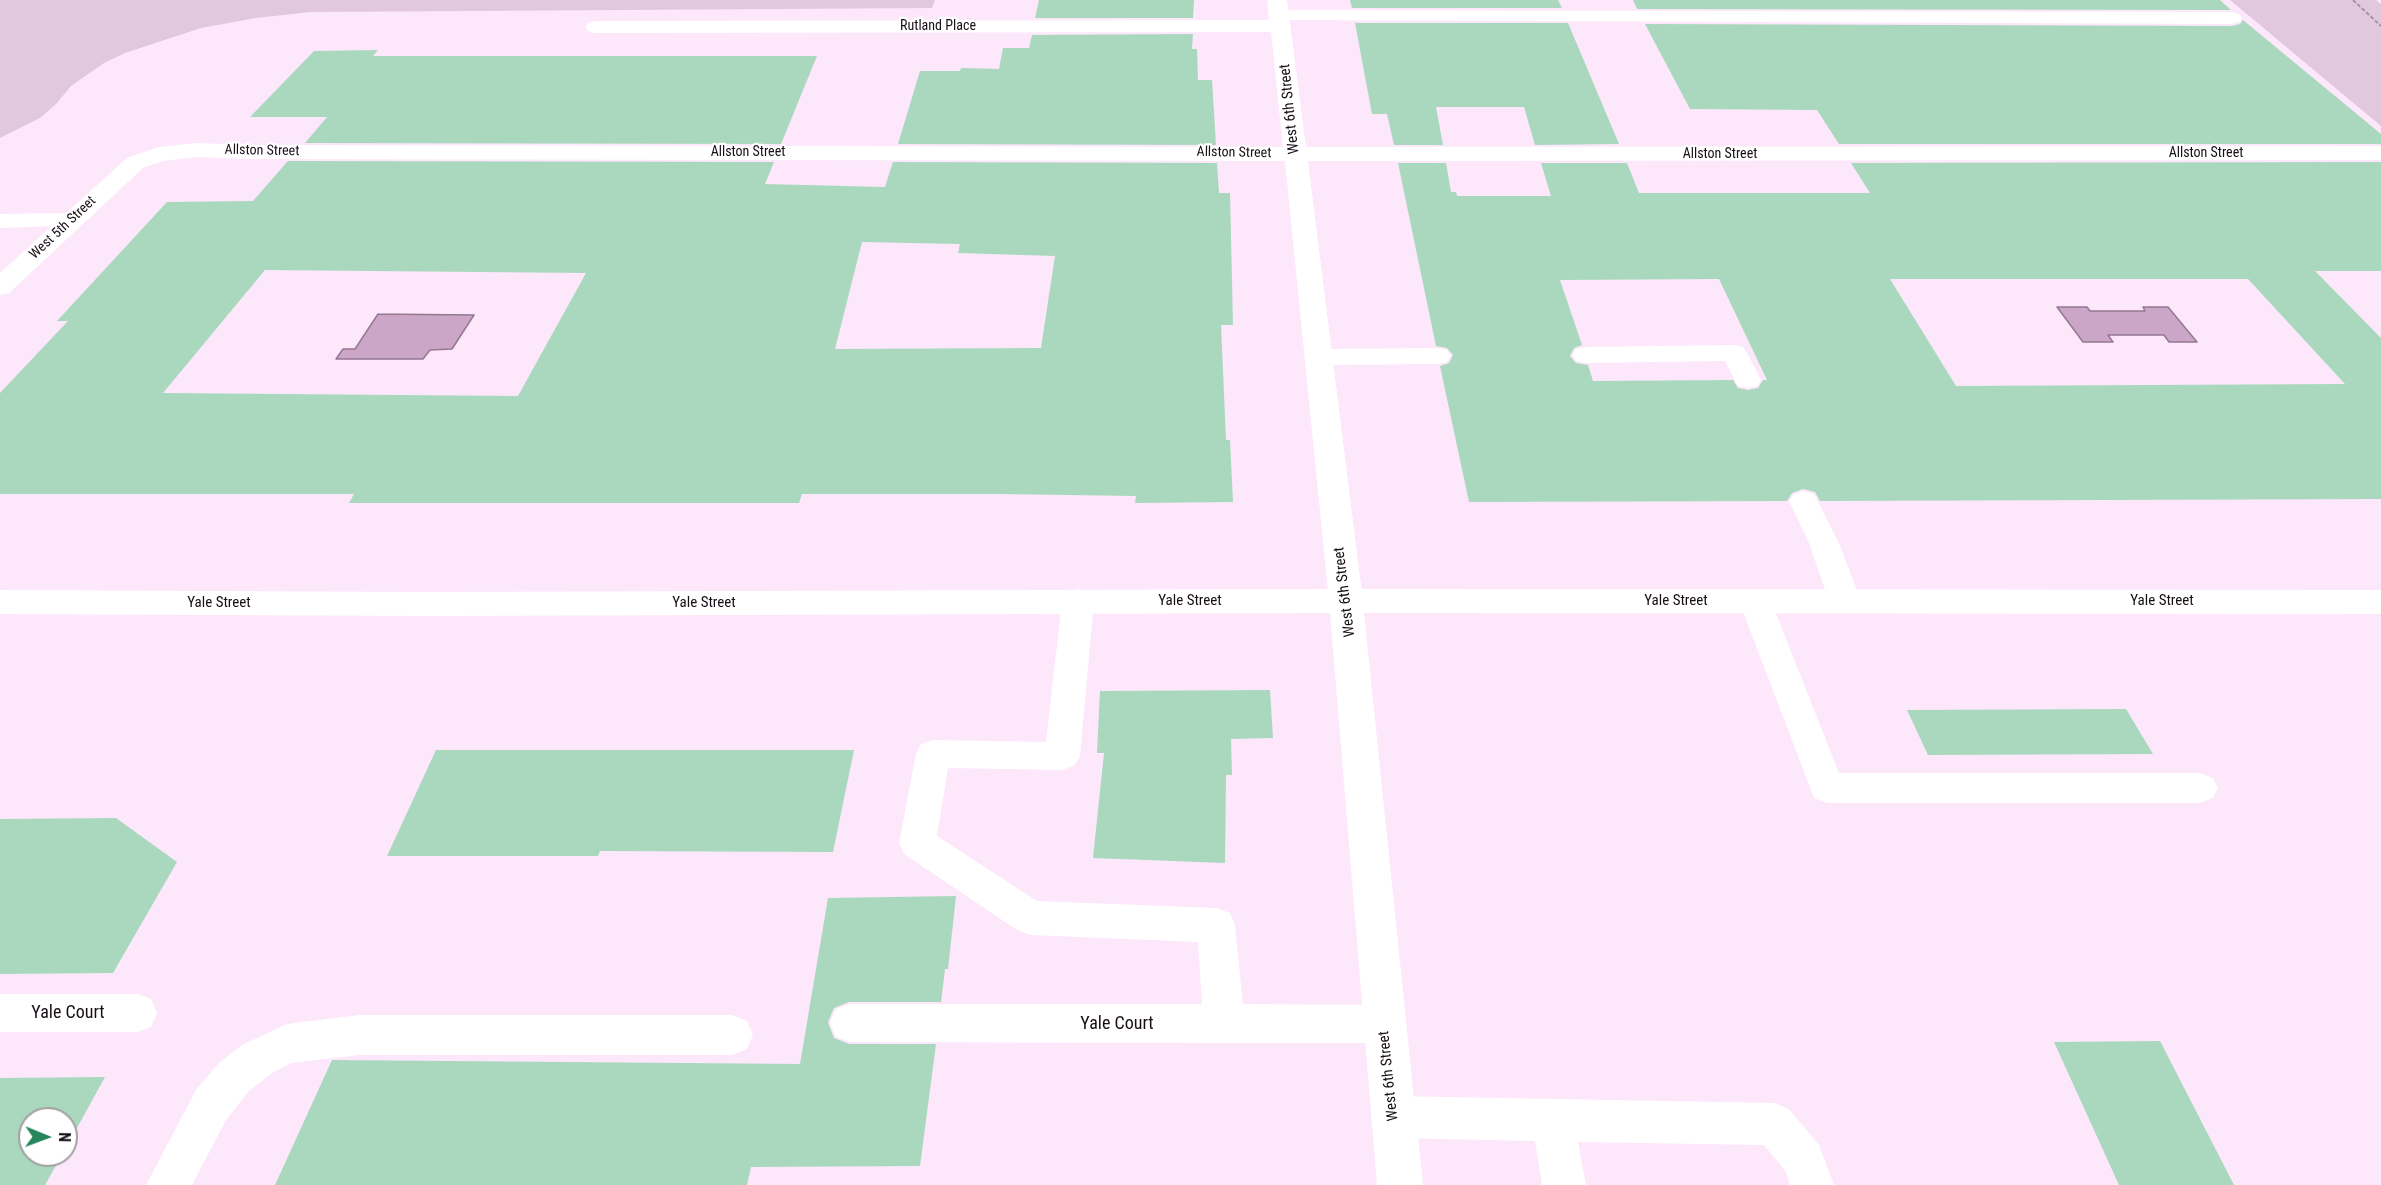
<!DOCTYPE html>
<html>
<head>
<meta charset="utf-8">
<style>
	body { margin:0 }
	#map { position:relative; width:2381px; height:1185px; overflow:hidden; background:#fde7fa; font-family:"Roboto Condensed",sans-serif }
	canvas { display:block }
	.north { position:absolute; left:18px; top:1107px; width:60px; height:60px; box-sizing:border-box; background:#fff; border:2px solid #a29fa2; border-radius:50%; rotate:91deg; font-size:16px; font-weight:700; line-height:24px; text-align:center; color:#170e16 }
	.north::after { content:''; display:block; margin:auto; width:21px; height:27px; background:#25855d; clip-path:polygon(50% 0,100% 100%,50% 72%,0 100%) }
</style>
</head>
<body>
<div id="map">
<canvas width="2381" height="1185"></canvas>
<div class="north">N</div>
</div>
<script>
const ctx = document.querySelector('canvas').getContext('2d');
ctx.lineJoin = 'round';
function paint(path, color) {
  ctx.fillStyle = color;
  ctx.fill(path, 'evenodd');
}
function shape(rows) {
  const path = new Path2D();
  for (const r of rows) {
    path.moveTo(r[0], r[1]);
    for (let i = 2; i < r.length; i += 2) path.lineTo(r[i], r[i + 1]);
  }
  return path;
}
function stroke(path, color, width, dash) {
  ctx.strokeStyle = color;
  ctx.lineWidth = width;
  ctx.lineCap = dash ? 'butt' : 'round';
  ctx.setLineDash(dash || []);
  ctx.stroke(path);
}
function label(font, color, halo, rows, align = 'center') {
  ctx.font = font + ' "Roboto Condensed",sans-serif';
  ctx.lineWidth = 4.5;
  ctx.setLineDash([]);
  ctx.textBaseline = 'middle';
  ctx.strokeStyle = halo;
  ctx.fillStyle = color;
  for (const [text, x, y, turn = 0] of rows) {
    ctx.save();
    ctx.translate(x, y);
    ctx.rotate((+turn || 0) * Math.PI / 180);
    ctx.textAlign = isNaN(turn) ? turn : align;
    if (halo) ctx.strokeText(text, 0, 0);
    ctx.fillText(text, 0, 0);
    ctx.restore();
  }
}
const green = shape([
	[0,0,935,0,932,8,311,12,256,18,201,28,125,53,104,63,71,86,56,104,40,118,0,138],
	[2230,0,2376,0,2381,4,2381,126]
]);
const water = shape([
	[2057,307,2087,307,2090,311,2145,311,2143,307,2168,307,2197,342,2169,342,2164,335,2108,335,2113,342,2083,342,2057,307],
	[378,314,474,315,452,349,430,350,423,359,336,359,343,349,355,349,378,314]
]);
const building = shape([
	[1039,0,1194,0,1193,18,1035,18],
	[1350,0,1558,0,1562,8,1352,8],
	[1633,0,2220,0,2231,10,1637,9],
	[2243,20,2381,134,2381,144,1839,144,1817,110,1690,109,1645,24,2232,26,2240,24],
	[1355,23,1568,23,1619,144,1535,145,1524,107,1436,107,1443,145,1394,145,1387,114,1372,114],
	[1193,34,1192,49,1197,49,1198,80,1212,80,1216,145,898,144,920,71,960,71,961,68,999,69,1003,48,1029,48,1032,35],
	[378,50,373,56,817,56,781,144,305,143,327,117,250,117,314,51],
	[288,161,774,162,765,184,885,187,893,162,1217,163,1219,193,1230,193,1233,325,1221,325,1226,440,1230,440,1233,502,1135,503,1136,496,999,494,802,494,799,503,349,503,354,494,0,494,0,393,68,321,57,321,167,202,253,201],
	[862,242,960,244,958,253,1055,256,1041,348,835,349],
	[265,270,586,273,518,396,163,393],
	[2381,162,2381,271,2315,271,2381,338,2381,499,1820,501,1815,492,1803,489,1792,493,1787,501,1469,502,1440,366,1449,363,1453,355,1447,348,1436,346,1398,163,1446,163,1451,192,1456,192,1457,196,1551,196,1541,163,1627,163,1639,193,1870,193,1851,163],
	[1719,279,1767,380,1763,380,1758,388,1748,390,1738,388,1733,380,1593,381,1588,365,1576,363,1570,356,1574,348,1582,345,1560,280],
	[1890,279,2248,279,2345,384,1956,386],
	[1270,690,1273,738,1231,739,1232,775,1226,775,1225,863,1093,858,1104,753,1097,753,1100,691],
	[2126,709,2153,754,1928,755,1907,710],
	[436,750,854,750,833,852,600,851,598,856,387,856],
	[116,818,177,862,113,973,0,974,0,819],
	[956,896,948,969,945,969,941,1002,849,1002,834,1008,828,1022,834,1038,849,1044,936,1044,920,1166,751,1167,747,1185,275,1185,332,1060,800,1064,828,898],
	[2160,1041,2234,1185,2119,1185,2054,1042],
	[105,1077,66,1148,66,1119,30,1119,30,1155,62,1155,45,1185,0,1185,0,1078]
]);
const path = shape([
	[2353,0,2381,26]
]);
const service = shape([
	[1278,10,2232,12,2239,14,2242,18,2239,22,2232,24,1271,20,1268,16,1271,12,1278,10],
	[71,213,79,215,83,220,79,225,0,228,0,214,71,213],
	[1734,345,1743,347,1747,353,1761,380,1758,386,1748,388,1738,386,1725,361,1585,363,1576,361,1572,355,1576,349,1585,347,1734,345],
	[1438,348,1447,350,1451,356,1447,362,1438,364,1320,365,1311,363,1307,357,1311,351,1320,349,1438,348],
	[1804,491,1814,494,1839,543,1861,601,1856,609,1845,613,1834,609,1829,601,1809,543,1789,501,1794,494,1804,491],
	[1078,589,1089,593,1094,601,1080,756,1074,766,1062,770,948,768,937,836,1037,901,1216,908,1230,913,1235,925,1243,1004,1384,1005,1398,1010,1404,1024,1398,1038,1384,1043,1224,1043,850,1042,836,1037,830,1023,836,1009,850,1004,1202,1004,1198,942,1031,935,1017,930,904,854,899,843,916,754,921,744,933,740,1046,742,1062,601,1067,593,1078,589],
	[1755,589,1766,593,1771,601,1839,773,2200,773,2213,778,2218,788,2213,798,2200,803,1827,803,1814,798,1739,601,1744,593,1755,589],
	[0,994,137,994,151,999,157,1013,151,1027,137,1032,0,1032,0,994],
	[359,1015,732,1015,747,1021,753,1035,747,1049,732,1055,359,1055,291,1063,272,1073,249,1091,226,1120,192,1185,146,1185,196,1090,219,1063,242,1045,287,1024,359,1015],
	[1393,1096,1774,1103,1789,1109,1819,1145,1834,1185,1790,1185,1786,1172,1764,1145,1578,1142,1586,1185,1542,1185,1535,1141,1393,1138,1378,1132,1372,1117,1378,1102,1393,1096]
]);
const minor = shape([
	[1267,0,1287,0,1306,147,2381,146,2381,160,1308,161,1363,601,1358,610,1346,613,1334,610,1329,601,1285,161,246,159,197,157,163,161,143,168,9,293,0,295,0,273,127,158,159,147,197,143,246,145,1283,147,1271,32,595,33,588,31,585,27,588,23,595,21,1269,20,1267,0]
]);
const secondary = shape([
	[1346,589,2381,590,2381,614,1364,613,1423,1185,1377,1185,1330,613,428,616,0,614,0,590,428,592,1346,589]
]);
const farStreetnames = [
	["Rutland Place",938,26],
	["Allston Street",262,151,1],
	["Allston Street",748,152],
	["Allston Street",1234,153,1],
	["Allston Street",2206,153],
	["Allston Street",1720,154],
	["West 5th Street",63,228,-43]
];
const streetNames = [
	["West 6th Street",1290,109,-96],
	["West 6th Street",1345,592,-97],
	["Yale Street",1190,601],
	["Yale Street",1676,601],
	["Yale Street",2162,601],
	["Yale Street",219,603],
	["Yale Street",704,603],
	["West 6th Street",1389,1076,-96]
];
const nearStreetnames = [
	["Yale Court",68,1013],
	["Yale Court",1117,1024]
];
paint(green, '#e2c8df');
paint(water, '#cba6c7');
stroke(water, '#957892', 1.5);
paint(building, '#a9d8bf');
stroke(path, '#a594a3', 2, [4, 2]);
paint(service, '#fff');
paint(minor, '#fff');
paint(secondary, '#fff');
label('14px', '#170e16', '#fff', farStreetnames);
label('15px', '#170e16', '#fff', streetNames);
label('18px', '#170e16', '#fff', nearStreetnames);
</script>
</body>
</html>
